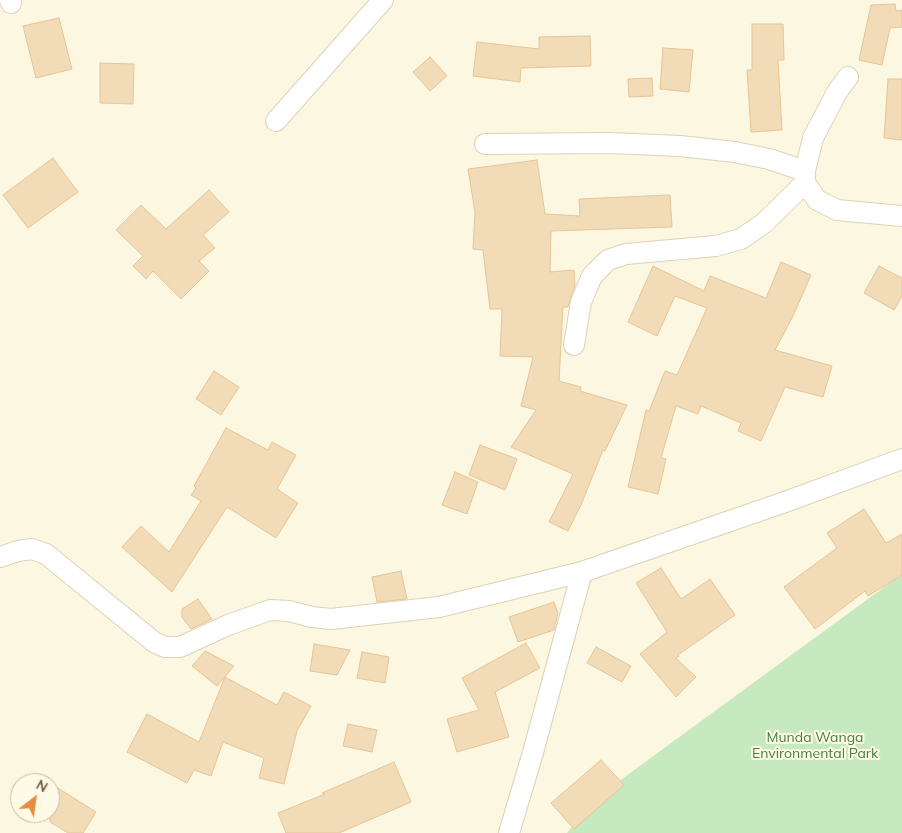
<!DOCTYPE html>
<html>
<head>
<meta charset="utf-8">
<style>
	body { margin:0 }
	#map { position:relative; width:902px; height:833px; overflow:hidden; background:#fcf7e0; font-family:Mulish,sans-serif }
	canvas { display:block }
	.north { position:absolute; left:10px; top:773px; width:50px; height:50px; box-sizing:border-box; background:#fffae6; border:1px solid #c7bca6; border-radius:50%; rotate:30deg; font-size:14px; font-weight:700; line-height:20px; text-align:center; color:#736047 }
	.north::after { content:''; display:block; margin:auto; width:18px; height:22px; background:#e88b43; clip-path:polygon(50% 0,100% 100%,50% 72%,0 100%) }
</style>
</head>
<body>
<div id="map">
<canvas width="902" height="833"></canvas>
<div class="north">N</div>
</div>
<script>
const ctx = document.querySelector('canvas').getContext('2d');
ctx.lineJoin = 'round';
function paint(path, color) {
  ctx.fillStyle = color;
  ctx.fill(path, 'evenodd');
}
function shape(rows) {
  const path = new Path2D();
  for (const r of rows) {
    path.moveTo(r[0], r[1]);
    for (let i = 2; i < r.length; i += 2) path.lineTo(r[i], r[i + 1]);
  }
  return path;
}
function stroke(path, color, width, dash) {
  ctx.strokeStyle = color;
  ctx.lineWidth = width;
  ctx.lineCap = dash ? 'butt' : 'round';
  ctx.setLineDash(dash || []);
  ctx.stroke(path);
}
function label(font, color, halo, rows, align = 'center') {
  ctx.font = font + ' Mulish,sans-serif';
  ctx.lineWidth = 4;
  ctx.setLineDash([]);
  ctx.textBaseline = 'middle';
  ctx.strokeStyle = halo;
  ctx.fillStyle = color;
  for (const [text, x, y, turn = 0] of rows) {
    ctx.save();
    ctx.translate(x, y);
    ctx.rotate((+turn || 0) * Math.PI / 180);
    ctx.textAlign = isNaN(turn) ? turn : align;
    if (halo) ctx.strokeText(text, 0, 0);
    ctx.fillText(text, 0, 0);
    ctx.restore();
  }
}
const green = shape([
	[902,574,902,833,567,833,596,798]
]);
const building = shape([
	[895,4,896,11,902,10,902,27,890,28,882,65,859,60,871,5,895,4],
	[59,18,72,69,36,78,23,26,59,18],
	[752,24,783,24,784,60,778,60,782,130,751,132,747,70,752,70,752,24],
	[590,36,591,66,521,68,520,82,473,76,477,42,539,49,539,37,590,36],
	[663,48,693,50,689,92,660,89,663,48],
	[430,57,447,76,430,91,413,72,430,57],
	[100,63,134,64,133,104,100,103,100,63],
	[652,78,653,96,629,97,628,79,652,78],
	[888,79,902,79,902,140,884,138,888,79],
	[53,158,78,192,28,228,3,195,53,158],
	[537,160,545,214,580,216,579,199,670,195,672,227,551,231,550,272,574,270,575,285,568,307,563,307,559,381,581,387,580,391,627,405,605,451,603,450,581,505,568,531,549,522,573,474,511,447,536,410,521,406,533,357,500,356,502,309,490,309,483,250,473,249,475,212,468,169,537,160],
	[209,190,229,212,203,235,215,248,199,261,209,271,181,299,153,271,146,279,133,266,143,256,116,230,141,205,166,229,209,190],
	[781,262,811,275,793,316,775,350,832,366,823,397,785,387,761,441,738,431,741,423,701,406,698,414,676,406,661,458,666,459,658,494,628,487,646,410,649,411,665,371,677,375,707,308,675,296,657,336,628,322,653,266,704,291,710,276,766,298,781,262],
	[879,266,902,278,902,296,894,310,864,293,879,266],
	[214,371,239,387,221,415,196,399,214,371],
	[226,428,268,450,272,442,296,455,277,489,298,503,276,538,227,507,172,592,122,547,141,526,169,552,201,501,191,495,196,488,194,486,226,428],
	[480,445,517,459,505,490,469,475,480,445],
	[455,472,478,482,467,514,442,505,455,472],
	[864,509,886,543,902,534,902,575,868,596,865,591,815,629,784,587,837,548,827,533,864,509],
	[661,568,681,599,710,579,735,615,678,655,679,656,676,658,696,677,676,697,640,654,667,632,636,583,661,568],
	[401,571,407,599,377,602,372,577,401,571],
	[198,599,212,619,191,629,182,617,182,609,198,599],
	[554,602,558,613,554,630,518,642,509,617,554,602],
	[526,643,540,668,495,692,509,737,457,752,447,719,479,710,462,678,526,643],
	[314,644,350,650,337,675,310,671,314,644],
	[596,647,631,666,622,682,587,663,596,647],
	[205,651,234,666,217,686,192,666,205,651],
	[362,652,389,657,385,683,357,678,362,652],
	[225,677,277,705,284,692,311,706,297,731,284,784,259,778,264,758,223,742,211,776,194,770,187,783,127,752,147,714,199,742,225,677],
	[348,724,377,730,372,752,343,746,348,724],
	[601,760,624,785,574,829,551,803,601,760],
	[394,762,411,802,339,833,286,833,278,813,325,794,322,793,394,762],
	[50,783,96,812,83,833,68,833,50,822,50,783]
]);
const minor = shape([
	[10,0,11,3],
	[848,77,837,92,813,138,805,171,805,183,817,200,837,210,902,216],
	[276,121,383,0],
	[485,144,609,143,680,146,735,152,769,159,805,171],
	[574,345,581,302,592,276,608,260,626,254,716,246,741,239,764,223,805,183],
	[0,557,18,551,32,549,46,554,154,642,165,647,180,647,228,625,270,610,289,611,312,617,331,619,439,607,582,572],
	[509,833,532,756,582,572,785,502,902,459]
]);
const parkNames = [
	["Munda Wanga",815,738],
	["Environmental Park",815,754]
];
paint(green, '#c7e9bf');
paint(building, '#f2dbb7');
stroke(building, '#e5c597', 1);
stroke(minor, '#ddd2b9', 22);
stroke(minor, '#fff', 20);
label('14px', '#477f41', '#fffae6', parkNames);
</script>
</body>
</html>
